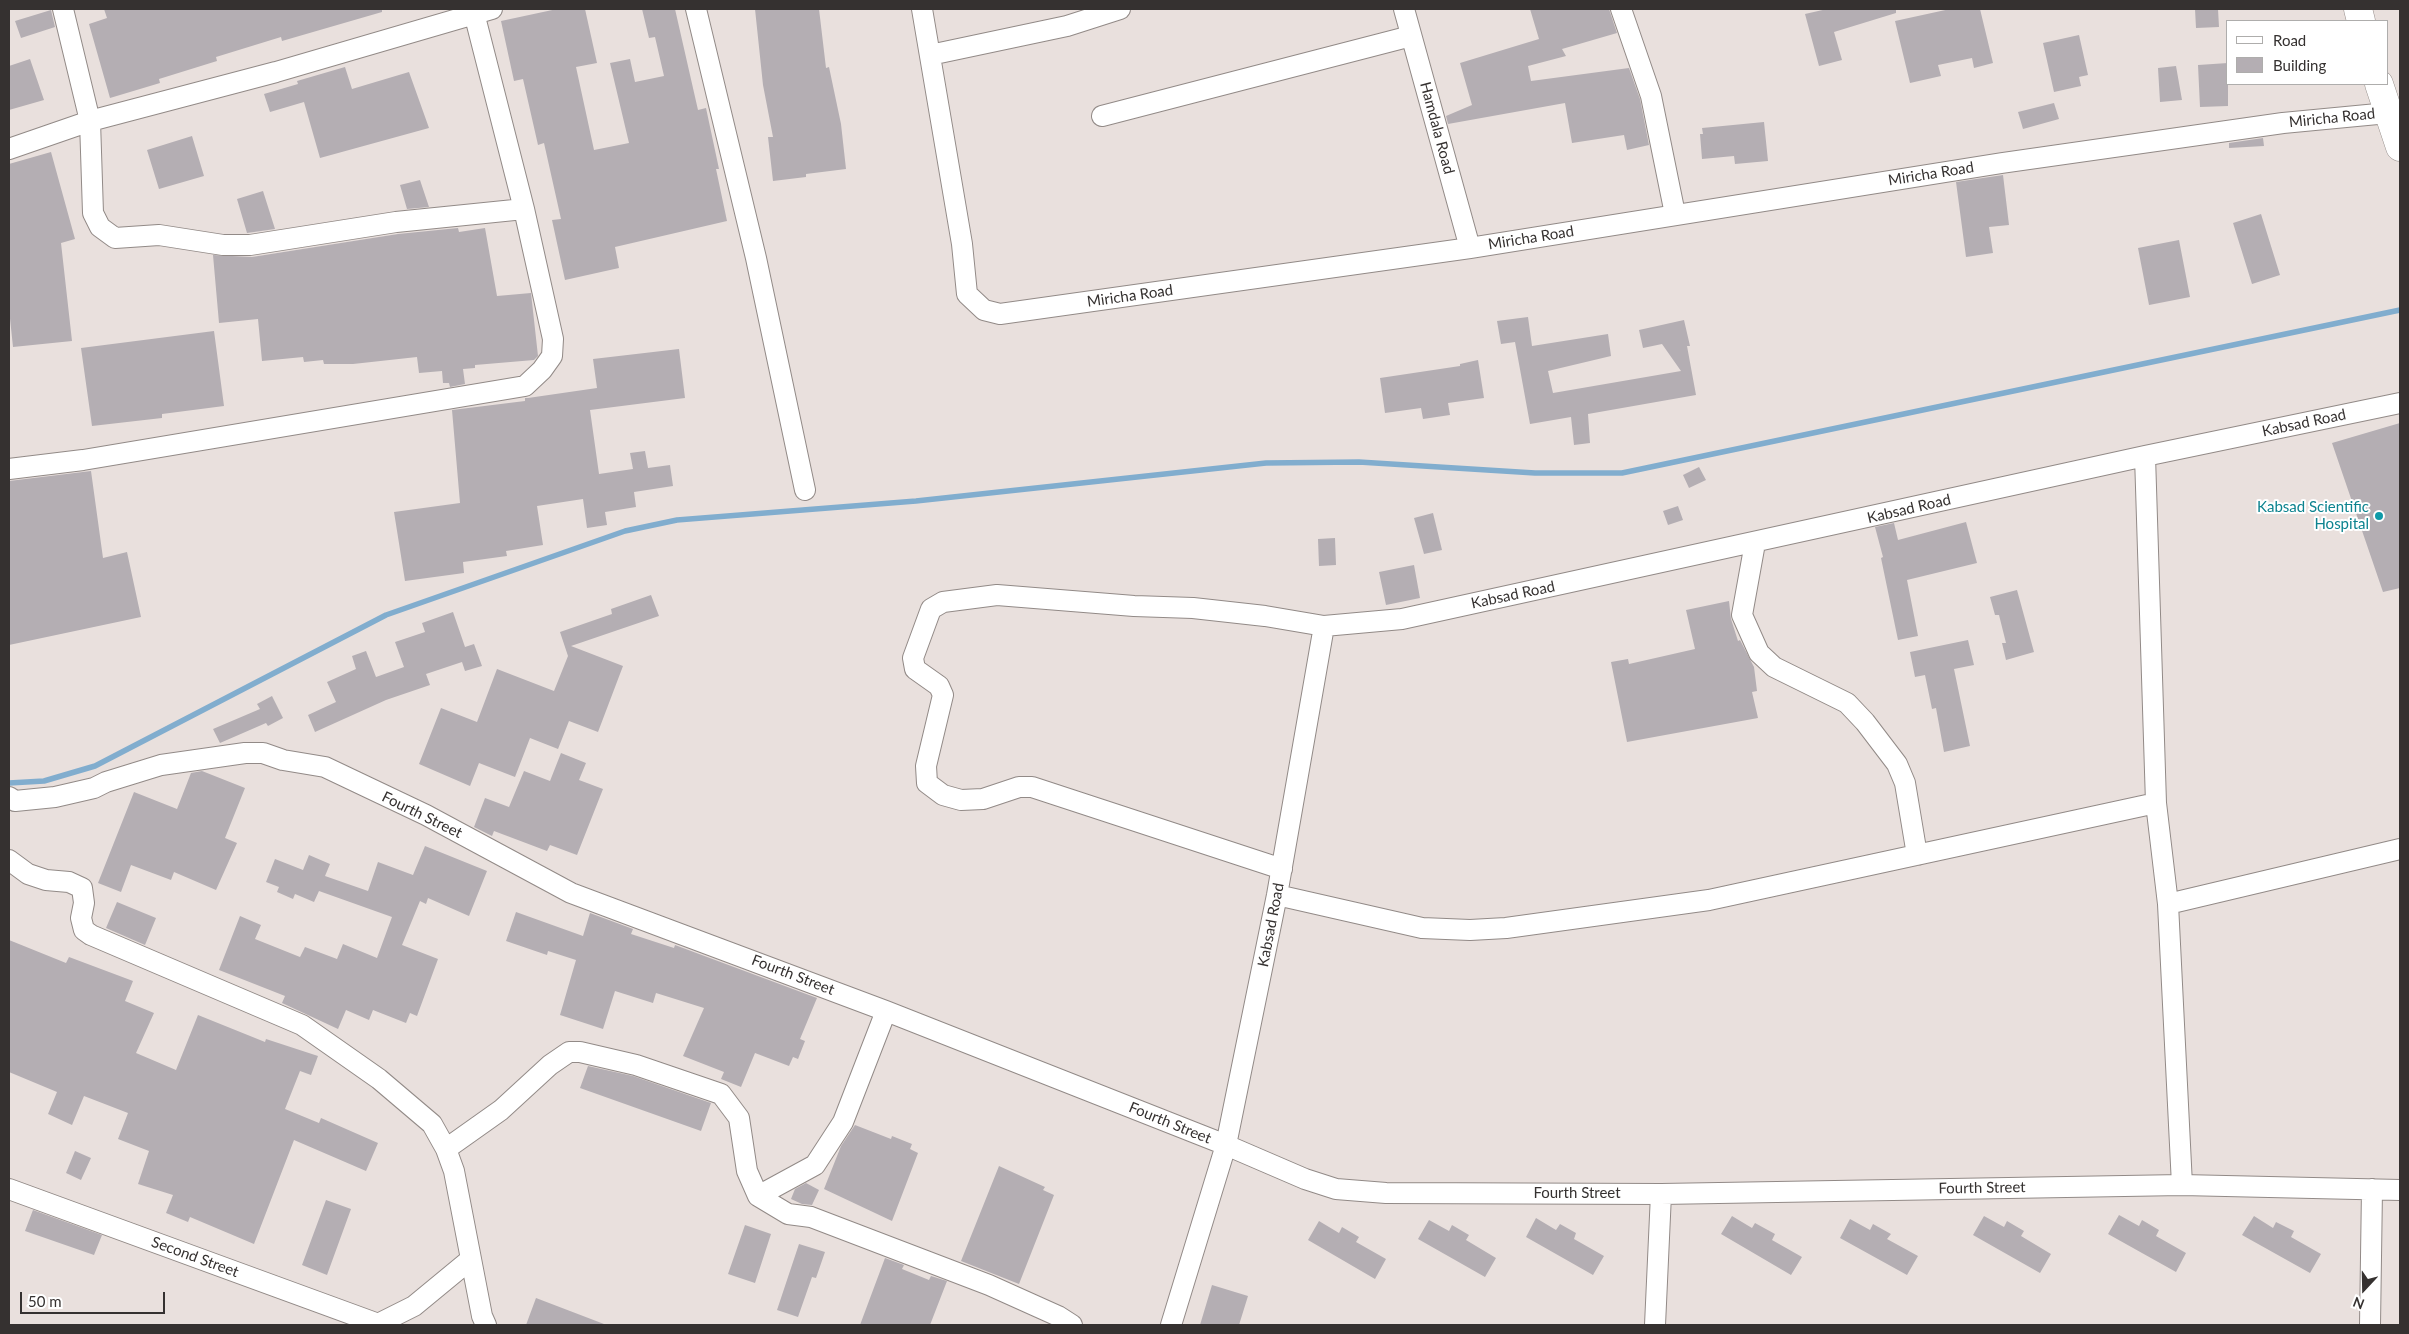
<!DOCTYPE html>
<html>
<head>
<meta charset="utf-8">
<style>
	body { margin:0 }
	#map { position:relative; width:2409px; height:1334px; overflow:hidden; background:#e9e0dd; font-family:Lato,sans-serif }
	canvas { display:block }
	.frame { position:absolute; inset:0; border:10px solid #353130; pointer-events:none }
	.legend { position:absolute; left:2226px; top:20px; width:162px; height:65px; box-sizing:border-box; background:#fff; border:1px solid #aeadac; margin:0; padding:6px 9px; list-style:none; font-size:15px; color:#353130 }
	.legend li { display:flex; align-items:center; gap:10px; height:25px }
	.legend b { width:25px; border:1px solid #aeadac }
	.north { position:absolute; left:2339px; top:1264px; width:50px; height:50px; -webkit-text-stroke:4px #fff; paint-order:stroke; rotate:201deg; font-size:14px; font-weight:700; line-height:20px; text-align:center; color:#353130 }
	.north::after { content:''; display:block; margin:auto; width:18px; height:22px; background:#353130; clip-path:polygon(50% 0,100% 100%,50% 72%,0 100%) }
	.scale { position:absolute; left:20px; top:1292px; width:145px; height:22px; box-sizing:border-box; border:2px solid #353130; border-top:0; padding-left:6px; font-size:15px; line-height:18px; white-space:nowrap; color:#353130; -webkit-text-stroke:4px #fff; paint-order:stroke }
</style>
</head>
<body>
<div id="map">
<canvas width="2409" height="1334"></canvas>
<div class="frame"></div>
<ul class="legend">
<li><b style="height:6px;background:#fff"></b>Road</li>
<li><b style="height:14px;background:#b4aeb3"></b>Building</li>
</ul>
<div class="north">N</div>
<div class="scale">50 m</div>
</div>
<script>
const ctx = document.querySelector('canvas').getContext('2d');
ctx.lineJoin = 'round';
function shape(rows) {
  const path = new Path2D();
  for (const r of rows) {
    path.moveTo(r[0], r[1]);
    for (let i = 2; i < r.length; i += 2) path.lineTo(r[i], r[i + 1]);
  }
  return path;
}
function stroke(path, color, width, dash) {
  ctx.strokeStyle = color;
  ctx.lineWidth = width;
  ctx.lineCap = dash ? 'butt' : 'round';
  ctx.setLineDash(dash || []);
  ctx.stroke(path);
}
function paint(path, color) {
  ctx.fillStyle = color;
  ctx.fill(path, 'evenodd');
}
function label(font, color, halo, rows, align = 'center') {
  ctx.font = font + ' Lato,sans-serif';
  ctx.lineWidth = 4;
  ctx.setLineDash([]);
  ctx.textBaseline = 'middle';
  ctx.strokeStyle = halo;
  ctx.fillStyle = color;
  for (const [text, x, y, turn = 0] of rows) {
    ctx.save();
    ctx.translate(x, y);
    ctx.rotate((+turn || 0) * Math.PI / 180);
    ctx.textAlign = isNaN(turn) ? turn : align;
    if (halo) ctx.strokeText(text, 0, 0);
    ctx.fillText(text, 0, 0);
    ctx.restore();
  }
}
const stream = shape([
	[9,783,44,781,95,766,386,615,625,531,677,520,916,501,1266,463,1359,462,1535,473,1622,473,2400,310]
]);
const building = shape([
	[104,9,382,9,382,12,282,41,281,37,216,57,217,61,159,79,160,83,110,98,89,24,107,18],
	[557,9,585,9,597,63,576,67,594,150,629,143,610,63,630,59,635,82,664,76,655,37,649,38,642,9,675,9,698,110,706,108,719,169,716,169,727,221,615,247,619,268,565,280,552,220,561,219,544,143,538,145,523,79,514,81,501,21],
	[755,9,819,9,826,68,829,67,841,124,846,169,806,174,806,177,773,181,768,137,773,137,763,85],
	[1530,9,1609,9,1617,33,1562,49,1566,56,1528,66,1531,81,1629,68,1640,99,1649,145,1627,150,1624,135,1572,143,1565,103,1448,124,1446,116,1472,105,1460,63,1539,39],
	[1827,9,1896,9,1896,13,1834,32,1842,60,1819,66,1805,14],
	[1950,9,1980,9,1993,63,1974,68,1972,58,1938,65,1941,76,1910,83,1895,21],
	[2195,9,2218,9,2219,27,2196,28],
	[51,10,55,27,21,38,15,21],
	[2079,35,2088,75,2079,77,2081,86,2054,92,2043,43],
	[30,59,44,100,9,110,9,66],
	[2228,63,2228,106,2200,107,2198,65],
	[2176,66,2182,100,2160,102,2158,68],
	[345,67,352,89,409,72,429,128,320,158,304,102,270,112,264,94,298,84,297,81],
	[2054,103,2059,119,2023,129,2018,112],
	[1764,122,1768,161,1735,164,1734,156,1702,159,1700,134,1703,134,1702,128],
	[192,136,204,176,159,189,147,150],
	[2263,138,2264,146,2229,148,2229,143],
	[51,152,75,239,61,243,72,341,13,347,9,309,9,164],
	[2003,175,2009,225,1989,227,1993,253,1966,257,1956,182],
	[420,180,429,207,407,209,400,185],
	[263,191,275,229,247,233,237,199],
	[2261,214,2280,275,2252,284,2233,223],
	[458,228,459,232,485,228,497,296,531,293,538,356,534,360,475,365,475,368,463,369,465,384,450,387,449,383,443,383,442,371,419,373,417,357,353,364,324,364,323,360,304,362,303,357,262,361,258,319,219,323,213,255,252,257,398,234],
	[2179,240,2190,297,2149,305,2138,248],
	[1528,317,1532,346,1608,334,1611,356,1548,371,1553,393,1681,371,1662,344,1643,348,1639,330,1684,320,1690,346,1687,346,1696,395,1588,414,1590,443,1574,445,1571,417,1530,424,1515,342,1501,344,1497,321],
	[214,331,224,406,162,414,162,418,92,426,81,348],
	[679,349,685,398,590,410,599,474,633,469,630,453,645,451,648,468,670,465,673,486,634,492,636,507,605,512,607,525,587,528,583,499,537,506,543,545,506,551,507,556,463,562,464,573,405,581,394,512,460,503,452,410,525,401,525,398,528,398,597,388,593,359],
	[1478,360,1484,398,1448,403,1450,415,1423,419,1421,408,1385,413,1380,378,1460,366,1460,364],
	[2400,423,2400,588,2383,592,2332,443],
	[1699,467,1706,480,1689,488,1683,475],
	[91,471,103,558,127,552,141,617,9,645,9,481],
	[1678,506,1683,520,1668,525,1663,511],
	[1433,513,1442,550,1424,554,1414,518],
	[1966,522,1977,563,1907,580,1918,636,1898,640,1881,558,1883,557,1875,527,1894,523,1898,540],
	[1335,538,1336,565,1319,566,1318,539],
	[1414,565,1420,598,1386,605,1379,572],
	[2017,590,2034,652,2006,660,2002,643,2006,643,1999,615,1995,615,1990,597],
	[651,595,659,616,571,646,623,666,598,732,569,721,558,749,530,738,515,777,479,763,470,786,419,764,441,708,477,722,497,669,554,691,568,656,560,632,612,614,611,609],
	[1729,601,1731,619,1738,641,1740,640,1754,667,1757,691,1752,692,1758,718,1627,742,1611,662,1628,659,1629,664,1695,649,1686,610],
	[453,612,465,647,474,644,482,666,465,671,462,662,426,674,430,685,386,700,315,732,308,715,336,702,327,682,356,669,352,656,366,651,376,677,404,667,395,642,425,632,422,623],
	[1968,640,1974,665,1954,669,1970,746,1944,752,1936,708,1932,709,1925,675,1915,677,1910,652],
	[272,696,283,718,268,726,266,723,220,743,213,729,260,709,257,704],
	[561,753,586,763,579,780,603,789,577,855,550,845,547,851,494,831,492,836,474,827,485,798,509,807,524,771,550,781],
	[202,771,245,788,225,838,237,843,216,890,174,872,171,880,131,865,121,892,98,883,134,792,177,809,191,773],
	[425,846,487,871,469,916,428,898,426,904,420,901,402,945,438,959,417,1016,410,1013,406,1023,373,1010,369,1020,346,1010,338,1029,282,1003,285,996,219,970,240,916,261,925,255,939,300,957,305,947,337,959,343,944,377,958,392,917,319,891,314,902,295,894,293,899,277,892,279,887,266,882,275,859,303,870,309,855,330,864,325,876,368,891,378,862,413,875],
	[117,902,156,918,145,945,106,928],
	[516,912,583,936,590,913,633,929,631,934,674,948,675,945,817,998,800,1039,805,1041,798,1059,793,1057,789,1066,755,1053,741,1087,721,1079,724,1072,683,1056,704,1008,656,993,653,1003,615,991,603,1029,560,1015,576,960,548,951,547,955,506,941],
	[9,940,66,963,69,957,133,981,125,1001,154,1013,136,1053,176,1070,198,1015,265,1042,266,1039,318,1056,311,1075,300,1071,285,1109,319,1123,321,1118,378,1143,366,1171,294,1140,254,1244,190,1217,188,1222,166,1213,173,1195,138,1184,149,1151,118,1139,128,1113,84,1096,72,1125,48,1114,57,1092,9,1072],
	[588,1066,633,1076,711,1103,701,1131,580,1088],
	[855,1125,891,1139,892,1136,912,1144,910,1149,918,1153,892,1221,824,1189,841,1146],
	[75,1151,91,1158,81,1180,66,1173],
	[999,1166,1045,1187,1043,1190,1054,1195,1019,1284,961,1261],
	[806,1183,819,1190,812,1205,802,1204,791,1199,795,1189],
	[326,1200,351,1209,327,1275,302,1265],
	[33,1210,102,1235,94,1255,25,1231],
	[2119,1215,2139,1226,2142,1220,2159,1230,2156,1236,2186,1253,2176,1272,2108,1234],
	[1732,1216,1752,1228,1755,1223,1775,1234,1772,1240,1802,1257,1791,1275,1721,1234],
	[1984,1216,2004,1227,2007,1221,2024,1231,2021,1236,2051,1254,2040,1273,1973,1235],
	[2254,1216,2273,1228,2276,1222,2294,1231,2291,1237,2321,1254,2310,1273,2242,1235],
	[1536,1218,1556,1230,1560,1224,1576,1233,1574,1239,1604,1256,1593,1275,1526,1237],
	[1850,1219,1870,1230,1873,1224,1891,1234,1887,1239,1918,1256,1907,1275,1840,1238],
	[1429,1220,1449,1231,1452,1225,1469,1235,1466,1240,1496,1258,1485,1277,1418,1239],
	[1319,1221,1339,1233,1342,1227,1359,1237,1356,1242,1386,1259,1375,1279,1308,1240],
	[745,1225,771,1234,755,1283,728,1274],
	[799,1244,825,1252,816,1278,812,1277,798,1317,777,1310],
	[885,1258,904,1265,902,1269,929,1280,931,1276,947,1281,930,1325,860,1325],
	[1212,1285,1248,1296,1239,1325,1200,1325],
	[536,1298,604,1324,604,1325,526,1325]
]);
const street = shape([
	[63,9,90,121,93,213,100,227,115,238,159,235,223,245,250,245,396,222,524,209],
	[696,9,756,258,805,490],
	[922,9,962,244,967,294,984,310,1000,314,1470,248,2002,163,2283,123,2388,113],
	[1404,9,1470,248],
	[1621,9,1651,96,1675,214],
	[930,55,1067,26,1120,9],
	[1102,116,1411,36],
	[9,149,90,121,276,72,492,9],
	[2145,456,2156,803,2168,904,2182,1185],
	[9,469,83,460,525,386,542,370,552,356,553,339,524,209,473,9],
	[1755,543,1742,615,1759,653,1774,667,1847,703,1865,722,1897,764,1905,783,1917,855],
	[9,797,15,801,55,797,94,788,106,782,161,765,245,753,263,753,283,760,325,767,426,815,571,893,886,1011,1226,1145,1305,1179,1336,1189,1386,1193,1661,1194,2182,1185,2400,1190],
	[9,860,28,874,46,880,69,882,82,888,84,903,81,918,84,930,91,935,302,1025,379,1079,432,1124,446,1149,454,1171,482,1316,486,1325],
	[1282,869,1032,787,1019,787,983,799,961,800,943,795,927,783,926,766,943,695,939,686,915,669,913,658,931,609,943,602,997,595,1134,606,1193,608,1265,616,1324,626],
	[1277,895,1422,928,1470,930,1506,928,1709,900,2156,803],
	[2168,904,2400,849],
	[446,1149,501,1110,550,1065,569,1052,580,1052,636,1065,721,1094,739,1118,747,1171,758,1196,788,1214,811,1217,989,1285,1058,1316,1072,1325],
	[9,1189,381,1325],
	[758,1196,815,1165,843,1122,886,1011],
	[378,1324,414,1306,471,1259],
	[1171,1325,1226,1145,1277,895,1324,626,1402,619,2145,456,2400,403],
	[1655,1325,1661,1194],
	[2370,1325,2372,1189]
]);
const secondary = shape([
	[2358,9,2361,21],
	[2379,84,2400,147]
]);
const markers = [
	[2379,516,5,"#0f9aa8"]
];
const streetNames = [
	["Miricha Road",2332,118,-6],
	["Hamdala Road",1437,128,75],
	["Miricha Road",1931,174,-9],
	["Miricha Road",1531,238,-9],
	["Miricha Road",1130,296,-8],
	["Kabsad Road",2304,423,-12],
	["Kabsad Road",1909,509,-13],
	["Kabsad Road",1513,595,-12],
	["Fourth Street",422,815,26],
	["Kabsad Road",1271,925,-79],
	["Fourth Street",793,975,21],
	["Fourth Street",1170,1123,22],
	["Fourth Street",1982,1188,-1],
	["Fourth Street",1577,1193],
	["Second Street",195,1257,20]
];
const cultureNames = [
	["Kabsad Scientific",2369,507],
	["Hospital",2369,524]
];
stroke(stream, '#81adce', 5.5);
paint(building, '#b4aeb3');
stroke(street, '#928a87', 22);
stroke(secondary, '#928a87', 29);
stroke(street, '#fff', 20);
stroke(secondary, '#fff', 28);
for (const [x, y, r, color] of markers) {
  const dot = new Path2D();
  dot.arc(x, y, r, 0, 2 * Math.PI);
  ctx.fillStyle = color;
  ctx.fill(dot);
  stroke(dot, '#fff', 2);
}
label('15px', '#353130', '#fff', streetNames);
label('15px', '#0d838f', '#fff', cultureNames, 'right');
</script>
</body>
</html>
